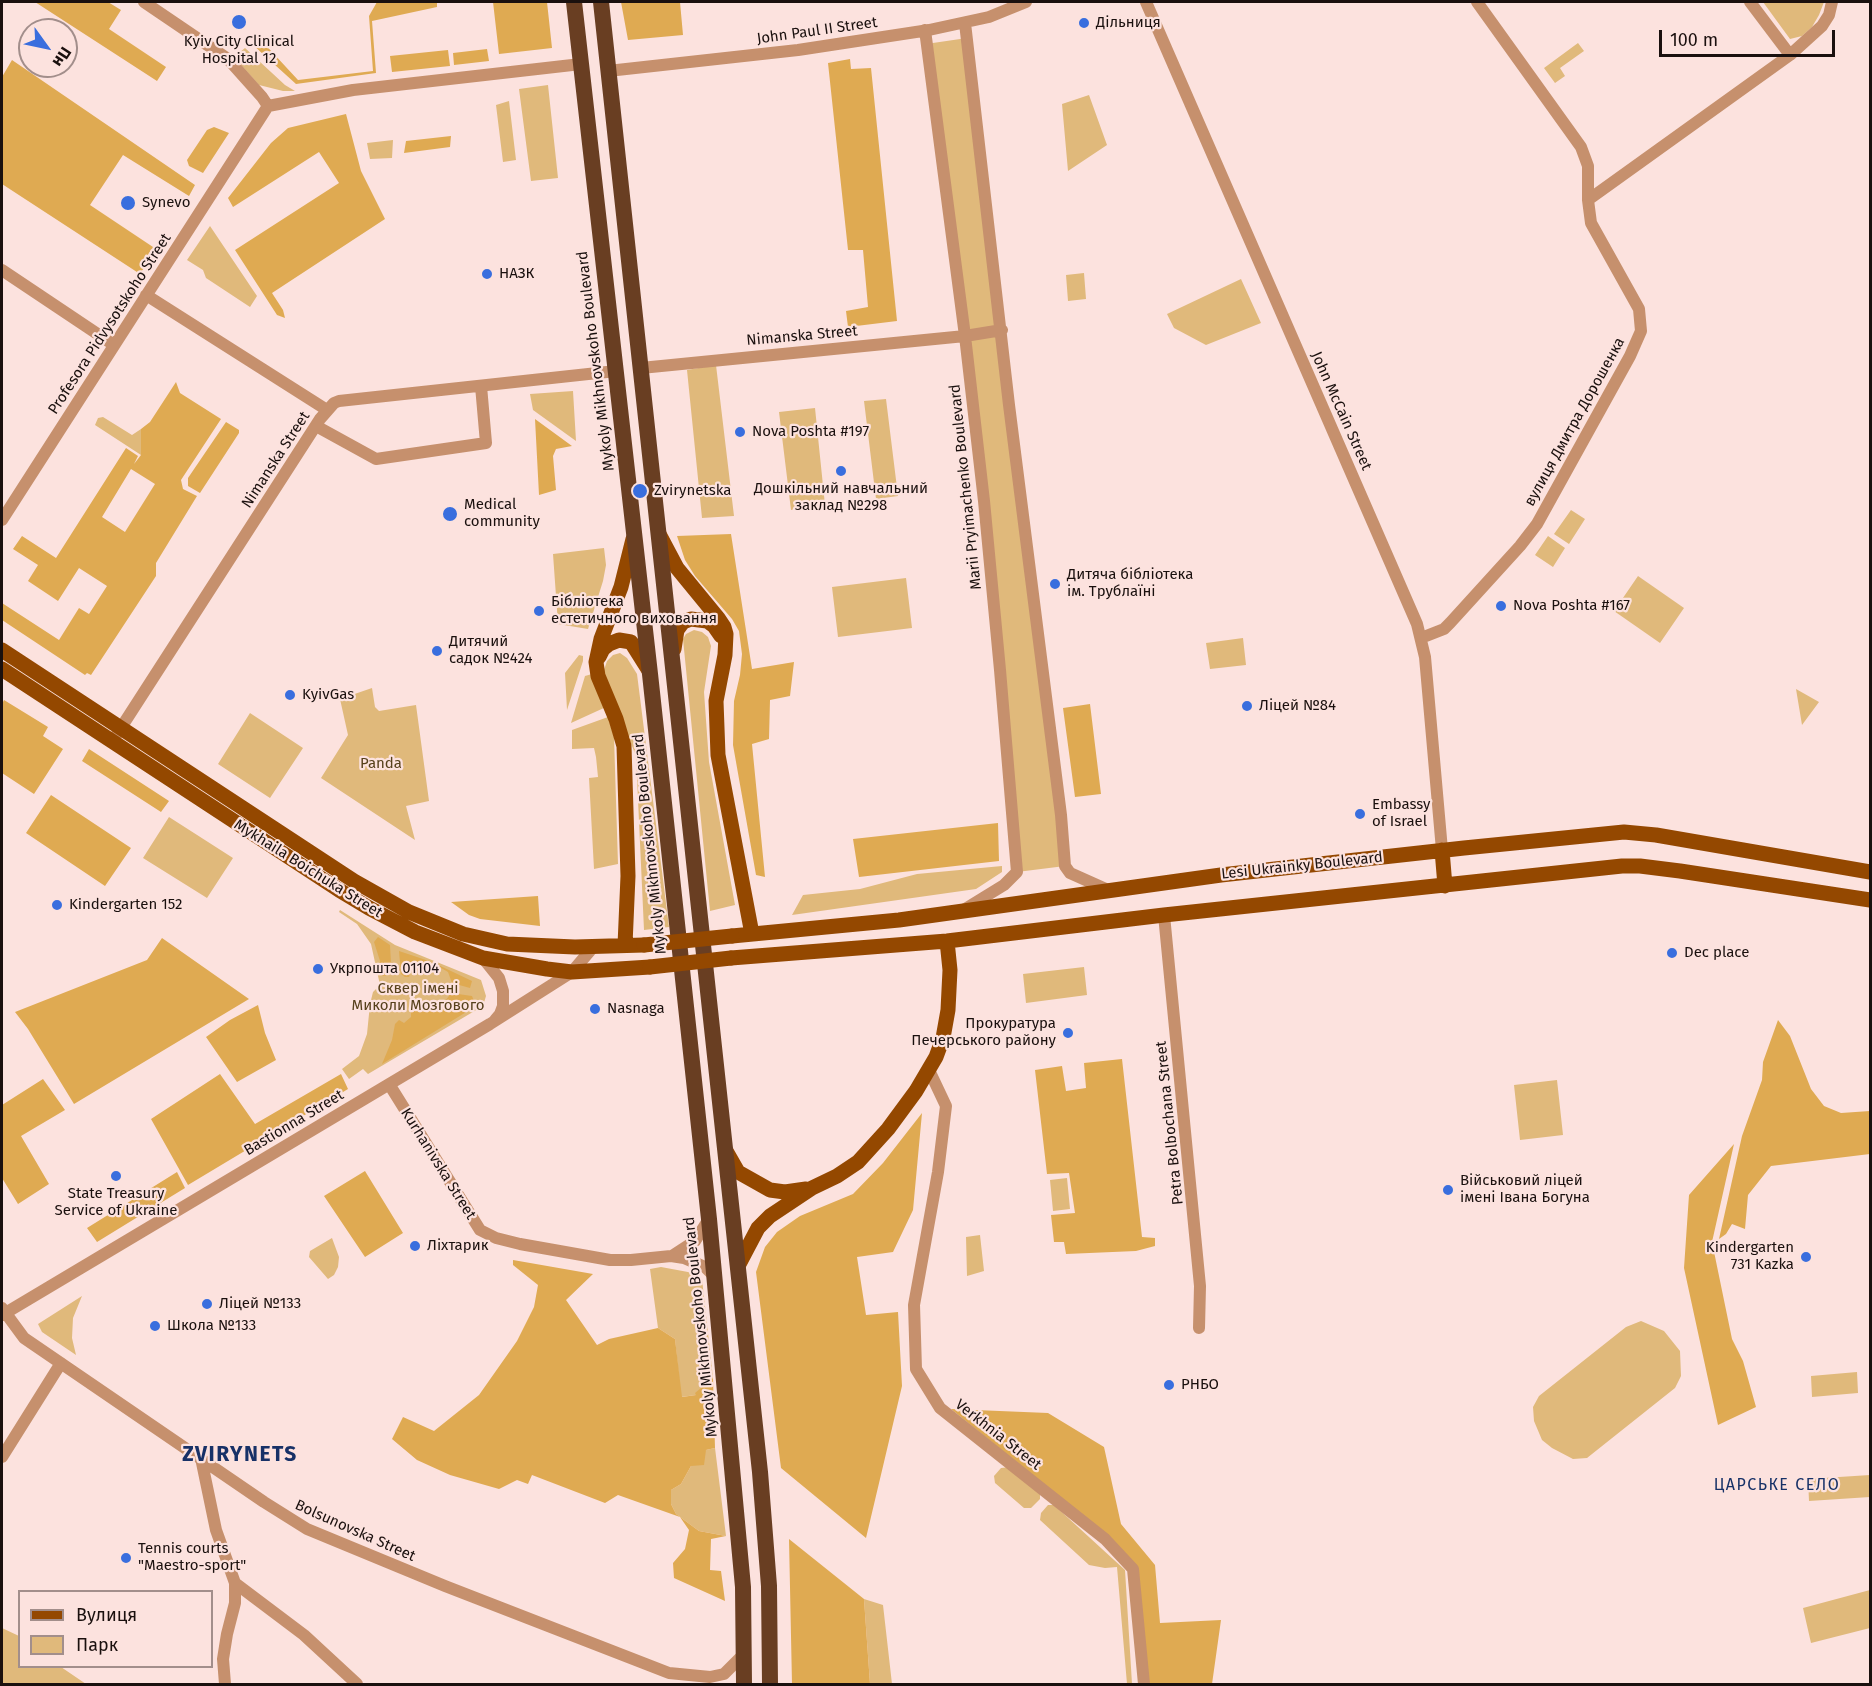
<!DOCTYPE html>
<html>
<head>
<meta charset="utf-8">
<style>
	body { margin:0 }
	#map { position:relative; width:1872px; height:1686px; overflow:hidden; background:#fce2de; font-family:"Fira Sans",sans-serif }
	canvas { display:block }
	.frame { position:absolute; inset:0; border:3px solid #1a100e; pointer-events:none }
	.legend { position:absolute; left:18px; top:1590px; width:195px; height:78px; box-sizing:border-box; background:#fce2de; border:2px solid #a28e8b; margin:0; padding:8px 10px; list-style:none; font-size:18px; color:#1a100e }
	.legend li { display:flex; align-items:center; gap:12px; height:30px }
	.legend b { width:30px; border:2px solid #a28e8b }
	.north { position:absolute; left:18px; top:18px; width:60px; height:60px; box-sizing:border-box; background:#fce2de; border:2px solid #a28e8b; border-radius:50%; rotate:123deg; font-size:16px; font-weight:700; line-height:24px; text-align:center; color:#1a100e }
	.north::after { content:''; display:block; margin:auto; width:21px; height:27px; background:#396ede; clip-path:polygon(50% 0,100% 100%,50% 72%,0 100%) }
	.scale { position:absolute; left:1659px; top:30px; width:176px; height:27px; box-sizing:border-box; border:3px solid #1a100e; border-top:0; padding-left:8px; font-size:18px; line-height:21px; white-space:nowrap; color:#1a100e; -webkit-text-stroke:4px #fce2de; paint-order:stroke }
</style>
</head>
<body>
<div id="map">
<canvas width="1872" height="1686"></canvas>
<div class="frame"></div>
<ul class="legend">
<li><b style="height:8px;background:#944800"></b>Вулиця</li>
<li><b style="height:16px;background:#e0b97b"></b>Парк</li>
</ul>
<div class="north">Пн</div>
<div class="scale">100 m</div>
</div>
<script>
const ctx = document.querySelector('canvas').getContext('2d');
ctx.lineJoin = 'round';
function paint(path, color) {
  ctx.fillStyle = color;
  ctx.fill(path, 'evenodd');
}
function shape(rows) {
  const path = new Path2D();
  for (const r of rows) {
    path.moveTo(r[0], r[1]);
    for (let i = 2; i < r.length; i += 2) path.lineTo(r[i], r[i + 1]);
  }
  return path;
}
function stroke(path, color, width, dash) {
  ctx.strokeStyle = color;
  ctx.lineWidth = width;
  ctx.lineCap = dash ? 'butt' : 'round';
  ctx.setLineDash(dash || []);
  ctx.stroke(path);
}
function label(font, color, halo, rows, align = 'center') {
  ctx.font = font + ' "Fira Sans",sans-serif';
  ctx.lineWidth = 4.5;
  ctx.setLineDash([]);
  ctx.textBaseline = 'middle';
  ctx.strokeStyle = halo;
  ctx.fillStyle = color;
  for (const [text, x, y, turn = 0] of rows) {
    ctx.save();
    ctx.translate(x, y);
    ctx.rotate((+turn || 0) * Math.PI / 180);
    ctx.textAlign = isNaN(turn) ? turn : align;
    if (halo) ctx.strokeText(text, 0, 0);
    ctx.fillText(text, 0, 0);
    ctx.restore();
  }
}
const green = shape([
	[1763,2,1824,2,1819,15,1812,27,1802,36,1790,39],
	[967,38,1065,866,1017,872,1000,670,926,44],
	[1578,43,1584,51,1560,68,1565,76,1555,83,1544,68],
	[245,48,285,85,295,91,283,91,259,85,234,57],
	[548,85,558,178,531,181,519,89],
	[1089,95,1107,145,1068,171,1062,104],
	[509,101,516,160,503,162,496,105],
	[393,140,392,158,370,159,367,143],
	[210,226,257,296,250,307,206,278,203,270,187,260],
	[1084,273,1086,299,1068,301,1066,275],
	[1241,279,1261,323,1206,345,1174,328,1167,314],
	[716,365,734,516,702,518,687,370],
	[573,391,576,441,533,410,530,394],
	[886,399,898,496,876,499,864,401],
	[815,408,825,505,791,510,779,412],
	[103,417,132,435,141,429,141,455,95,425,98,418],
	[1571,510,1585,519,1569,544,1554,534],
	[1548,536,1565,548,1553,567,1535,555],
	[604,548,606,565,603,581,588,629,558,624,553,554],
	[1638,576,1684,608,1660,643,1614,611],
	[906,578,912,628,838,637,832,587],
	[694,630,702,632,708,637,711,646,704,692,709,762,735,905,710,911,683,639,686,634],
	[1243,638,1246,665,1210,669,1206,643],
	[620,653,627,658,637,674,669,927,644,930,636,756,606,681,604,670,607,661,613,655],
	[579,655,583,656,583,661,567,710,565,673],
	[592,674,606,707,571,723,585,676],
	[372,688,375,707,379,711,416,705,429,801,406,806,415,840,321,778,348,735,340,699],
	[1796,689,1819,702,1802,725],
	[250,713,303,748,270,798,218,764],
	[608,717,614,737,618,864,594,869,589,778,598,777,596,757,594,748,572,749,572,730],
	[169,817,233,858,207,898,143,858],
	[1002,866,1002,872,976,889,792,915,803,895,860,889,917,874],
	[340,910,395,945,481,980,486,996,483,1006,368,1074,363,1069,349,1079,342,1069,359,1056,367,1034,370,1004,373,992,380,985,371,944,357,924,339,912],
	[1084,967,1087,995,1026,1003,1023,974],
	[1557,1080,1563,1135,1520,1140,1514,1085],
	[1067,1178,1070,1209,1053,1211,1050,1180],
	[980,1235,984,1271,967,1276,966,1237],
	[332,1238,339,1257,338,1267,334,1275,328,1279,309,1257,310,1251],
	[661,1267,688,1272,702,1279,713,1378,696,1395,681,1397,675,1339,658,1328,650,1269],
	[82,1296,73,1318,72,1338,76,1355,42,1332,38,1324],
	[1641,1321,1664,1331,1680,1351,1681,1376,1675,1388,1587,1458,1573,1459,1552,1448,1542,1440,1534,1421,1533,1407,1539,1396,1626,1327],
	[1857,1372,1858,1393,1812,1397,1811,1376],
	[715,1448,726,1536,699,1531,676,1514,671,1504,671,1490,681,1484,691,1466,706,1450],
	[1010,1467,1040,1493,1040,1499,1031,1508,1024,1508,995,1483,994,1476,1001,1468],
	[1870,1475,1870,1497,1809,1501,1808,1479],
	[1048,1505,1054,1505,1125,1570,1132,1684,1127,1684,1117,1567,1105,1568,1089,1565,1040,1520,1041,1513],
	[1870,1590,1870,1628,1811,1643,1803,1608],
	[864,1599,883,1605,892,1684,870,1684],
	[2,1628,19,1636,20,1666,61,1667,86,1684,2,1684]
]);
const forest = shape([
	[35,2,108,2,121,10,109,29,166,67,157,81],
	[377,2,437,2,437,7,372,21,376,73,296,84,253,45,260,39,298,80,373,71,369,16],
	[493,2,547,2,552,48,499,54],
	[621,2,680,2,683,35,628,40],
	[487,49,489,61,454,65,453,53],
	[448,50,450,66,392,72,390,56],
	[850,59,851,69,871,68,897,321,848,327,846,311,868,307,863,250,848,250,828,63],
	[12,60,195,185,189,196,123,155,90,205,156,249,140,274,2,184,2,77],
	[346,114,361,171,385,219,272,293,283,310,285,318,277,315,235,250,339,183,319,152,233,207,228,198,271,143,288,128],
	[214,127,229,133,203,173,189,166,187,160,207,130],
	[451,136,450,147,404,153,406,141],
	[176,382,180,393,221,419,181,480,183,489,197,496,156,563,156,576,91,675,87,673,85,675,2,620,2,603,59,640,79,608,89,614,107,586,79,568,58,601,28,581,38,565,13,549,22,536,56,558,126,448,138,456,134,464,141,455,141,429,150,422],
	[131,469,155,484,125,532,102,517],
	[535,419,572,446,556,449,553,456,556,490,539,495],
	[226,422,239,430,239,433,200,493,188,486,188,478],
	[731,534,752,669,794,662,790,696,770,700,769,739,752,744,765,877,756,875,733,745,734,701,740,675,742,654,739,631,732,619,695,576,685,560,677,536],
	[4,700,48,727,43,736,63,749,34,794,2,773,2,704],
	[1090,704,1101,794,1075,797,1063,708],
	[89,749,169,801,161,812,82,761],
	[51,795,131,848,105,886,26,833],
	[998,823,999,861,859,877,853,839],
	[538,896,540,926,480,919,469,915,451,902],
	[378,937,390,945,391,963,389,975,382,976,380,961,374,942],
	[162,938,249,999,74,1104,28,1029,15,1012,147,960],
	[399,951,432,962,472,981,470,988,452,983,448,972,431,962,418,965,410,973,409,977,405,977,401,974],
	[451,993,472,996,476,1006,382,1064,392,1040,395,1024,399,1020,404,1023,411,1017,411,1011,415,1007,420,1010,432,1010,441,1007],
	[258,1005,265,1033,276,1060,237,1082,206,1037,230,1020],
	[1778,1020,1790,1036,1811,1089,1824,1106,1841,1113,1870,1111,1870,1154,1771,1166,1748,1195,1745,1229,1732,1224,1726,1234,1719,1239,1742,1136,1762,1080,1763,1062],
	[1122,1059,1142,1237,1155,1238,1155,1246,1136,1251,1066,1254,1064,1242,1054,1242,1051,1215,1075,1213,1069,1173,1047,1174,1035,1070,1062,1066,1066,1091,1086,1088,1084,1063],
	[220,1074,255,1124,341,1074,348,1089,188,1185,151,1119],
	[43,1079,65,1110,21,1136,49,1184,18,1204,2,1178,2,1105],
	[922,1113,913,1210,893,1252,857,1257,866,1315,898,1312,902,1386,866,1538,781,1468,756,1272,765,1247,777,1232,800,1216,853,1194,883,1163],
	[1734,1144,1712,1242,1732,1339,1743,1361,1756,1407,1718,1425,1684,1268,1689,1195],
	[365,1171,403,1233,365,1257,324,1196],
	[177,1172,185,1188,97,1242,87,1228],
	[513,1260,593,1274,566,1300,597,1345,609,1339,658,1328,675,1339,682,1397,696,1395,695,1393,713,1378,715,1448,706,1450,704,1465,691,1466,681,1484,671,1490,671,1504,676,1514,699,1531,726,1536,711,1539,710,1570,721,1571,725,1601,674,1578,673,1563,685,1549,689,1530,680,1517,618,1495,605,1503,532,1475,528,1484,517,1480,499,1489,450,1475,417,1460,392,1439,403,1417,434,1431,479,1395,517,1341,534,1307,538,1285,513,1265],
	[951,1409,1048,1413,1104,1447,1121,1524,1155,1565,1160,1623,1221,1620,1212,1684,1147,1684,1136,1566,1107,1536],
	[789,1539,864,1599,870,1684,792,1684]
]);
const minor = shape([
	[144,2,228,59,262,97,268,106],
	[1146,2,1417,624,1425,657,1442,850],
	[1750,2,1790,55],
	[965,23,1009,405,1061,815,1065,866,1070,873,1108,890],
	[925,30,965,336,984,501,1000,670,1017,872,1004,885,965,909],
	[608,71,798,50,929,30,989,17,1026,2],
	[1588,200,1790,55,1822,26,1829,15,1832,2],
	[2,270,114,345],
	[146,295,327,410],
	[641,368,965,336,1002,330],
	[316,426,376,459,486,443,481,386],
	[2,520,268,106,353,90,581,64],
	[1421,638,1444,629,1450,623,1520,546,1537,524,1630,356,1641,331,1639,309,1591,223,1588,200,1588,166,1581,147,1477,2],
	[117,734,320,419,334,403,339,401,616,371],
	[1164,915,1200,1286,1199,1328],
	[483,958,499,978,503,991,503,1006,500,1014,495,1020],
	[929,1070,946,1106,938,1172,914,1305,916,1369,940,1408,1105,1539,1133,1569,1144,1684],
	[389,1084,480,1230,496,1238,520,1244,610,1260,631,1260,671,1256,684,1258,705,1267,714,1276],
	[672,1256,695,1241,709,1219],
	[2,1308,24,1338,264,1502,307,1529,445,1586,669,1673,710,1677,724,1674,745,1653],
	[2,1315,490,1024,572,972,594,946],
	[2,1457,61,1363],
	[201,1458,216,1530,235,1583,235,1603,227,1634,223,1659,225,1684],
	[235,1583,304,1635,357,1684]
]);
const major = shape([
	[659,534,677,568,718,618,724,627,726,634,725,655,716,701,718,755,752,934],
	[674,649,677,630,683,622,691,619,707,621,714,626,721,636],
	[2,650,354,881,409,912,463,934,507,944,575,947,644,945],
	[599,657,603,649,609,644,619,640,631,642,648,669],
	[2,669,339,890,369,908,415,932,483,958,547,969,572,972,650,967],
	[1442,850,1445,886],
	[732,936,899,920,1221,875,1464,848,1624,832,1656,835,1870,872],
	[625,945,628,876,624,746,616,719,598,676,596,662,601,639,621,587,633,539],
	[731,958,947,941,1164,915,1622,866,1640,866,1680,871,1870,900],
	[726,1151,738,1172,770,1190,785,1192,806,1189],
	[738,1266,758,1228,770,1216,812,1188,837,1176,858,1162,888,1129,916,1091,936,1057,943,1038,948,1010,950,970,947,941]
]);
const highway = shape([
	[574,2,650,674,709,1219,743,1587,744,1684],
	[601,2,760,1472,769,1586,770,1684]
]);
const majorBridge = shape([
	[644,945,732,936],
	[650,967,731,958]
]);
const markers = [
	[239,22,8,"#396ede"],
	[1084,23,6,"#396ede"],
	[128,203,8,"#396ede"],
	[487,274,6,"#396ede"],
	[740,432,6,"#396ede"],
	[841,471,6,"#396ede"],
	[640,491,8,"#396ede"],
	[450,514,8,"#396ede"],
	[1055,584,6,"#396ede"],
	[1501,606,6,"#396ede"],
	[539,611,6,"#396ede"],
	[437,651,6,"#396ede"],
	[290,695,6,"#396ede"],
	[1247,706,6,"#396ede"],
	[1360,814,6,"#396ede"],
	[57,905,6,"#396ede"],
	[1672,953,6,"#396ede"],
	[318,969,6,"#396ede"],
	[595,1009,6,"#396ede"],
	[1068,1033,6,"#396ede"],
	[116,1176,6,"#396ede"],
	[1448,1190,6,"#396ede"],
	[415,1246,6,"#396ede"],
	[1806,1257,6,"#396ede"],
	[207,1304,6,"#396ede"],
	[155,1326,6,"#396ede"],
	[1169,1385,6,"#396ede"],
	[126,1558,6,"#396ede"]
];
const poiNames = [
	["Дільниця",1096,23],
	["Kyiv City Clinical",239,42,"center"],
	["Hospital 12",239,59,"center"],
	["Synevo",142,203],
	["НАЗК",499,274],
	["Nova Poshta #197",752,432],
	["Дошкільний навчальний",841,489,"center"],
	["заклад №298",841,506,"center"],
	["Zvirynetska",654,491],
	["Medical",464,505],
	["community",464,522],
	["Дитяча бібліотека",1067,575],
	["ім. Трублаїні",1067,592],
	["Бібліотека",551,602],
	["естетичного виховання",551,619],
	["Nova Poshta #167",1513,606],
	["Дитячий",449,642],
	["садок №424",449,659],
	["KyivGas",302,695],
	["Ліцей №84",1259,706],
	["Embassy",1372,805],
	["of Israel",1372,822],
	["Kindergarten 152",69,905],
	["Dec place",1684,953],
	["Укрпошта 01104",330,969],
	["Nasnaga",607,1009],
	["Прокуратура",1056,1024,"right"],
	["Печерського району",1056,1041,"right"],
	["Військовий ліцей",1460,1181],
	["імені Івана Богуна",1460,1198],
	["State Treasury",116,1194,"center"],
	["Service of Ukraine",116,1211,"center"],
	["Ліхтарик",427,1246],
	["Kindergarten",1794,1248,"right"],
	["731 Kazka",1794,1265,"right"],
	["Ліцей №133",219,1304],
	["Школа №133",167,1326],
	["РНБО",1181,1385],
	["Tennis courts",138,1549],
	["\"Maestro-sport\"",138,1566]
];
const streetNames = [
	["John Paul II Street",817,31,-8],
	["Profesora Pidvysotskoho Street",110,324,-57],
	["Nimanska Street",802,336,-5],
	["Mykoly Mikhnovskoho Boulevard",596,361,-97],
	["John McCain Street",1341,411,66],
	["вулиця Дмитра Дорошенка",1575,422,-61],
	["Nimanska Street",276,460,-57],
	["Marii Pryimachenko Boulevard",966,487,-96],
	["Mykoly Mikhnovskoho Boulevard",650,844,-96],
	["Lesi Ukrainky Boulevard",1302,866,-6],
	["Mykhaila Boichuka Street",308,869,32],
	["Bastionna Street",294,1123,-31],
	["Petra Bolbochana Street",1170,1123,-96],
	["Kurhanivska Street",438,1164,58],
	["Mykoly Mikhnovskoho Boulevard",701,1327,-96],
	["Verkhnia Street",998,1435,38],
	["Bolsunovska Street",355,1531,24]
];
const parkNames = [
	["Panda",381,764],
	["Сквер імені",418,989],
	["Миколи Мозгового",418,1006]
];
const neighbourhoodNames = [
	["ЦАРСЬКЕ СЕЛО",1777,1486]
];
const districtNames = [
	["ZVIRYNETS",240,1455]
];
paint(green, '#e0b97b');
paint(forest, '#dfaa52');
stroke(minor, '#c6906d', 12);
stroke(major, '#944800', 15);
stroke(highway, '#693e22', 16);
stroke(majorBridge, '#944800', 15);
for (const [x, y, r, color] of markers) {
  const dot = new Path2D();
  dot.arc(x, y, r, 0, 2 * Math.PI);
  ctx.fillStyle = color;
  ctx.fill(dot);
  stroke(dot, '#fce2de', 2);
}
label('15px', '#1a100e', '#fce2de', poiNames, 'left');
label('15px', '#1a100e', '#fce2de', streetNames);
label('15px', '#56401b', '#fce2de', parkNames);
ctx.letterSpacing = '1.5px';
label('16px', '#173167', '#fce2de', neighbourhoodNames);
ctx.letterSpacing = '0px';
ctx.letterSpacing = '1.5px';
label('bold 21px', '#173167', '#fce2de', districtNames);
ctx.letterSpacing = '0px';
</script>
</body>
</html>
